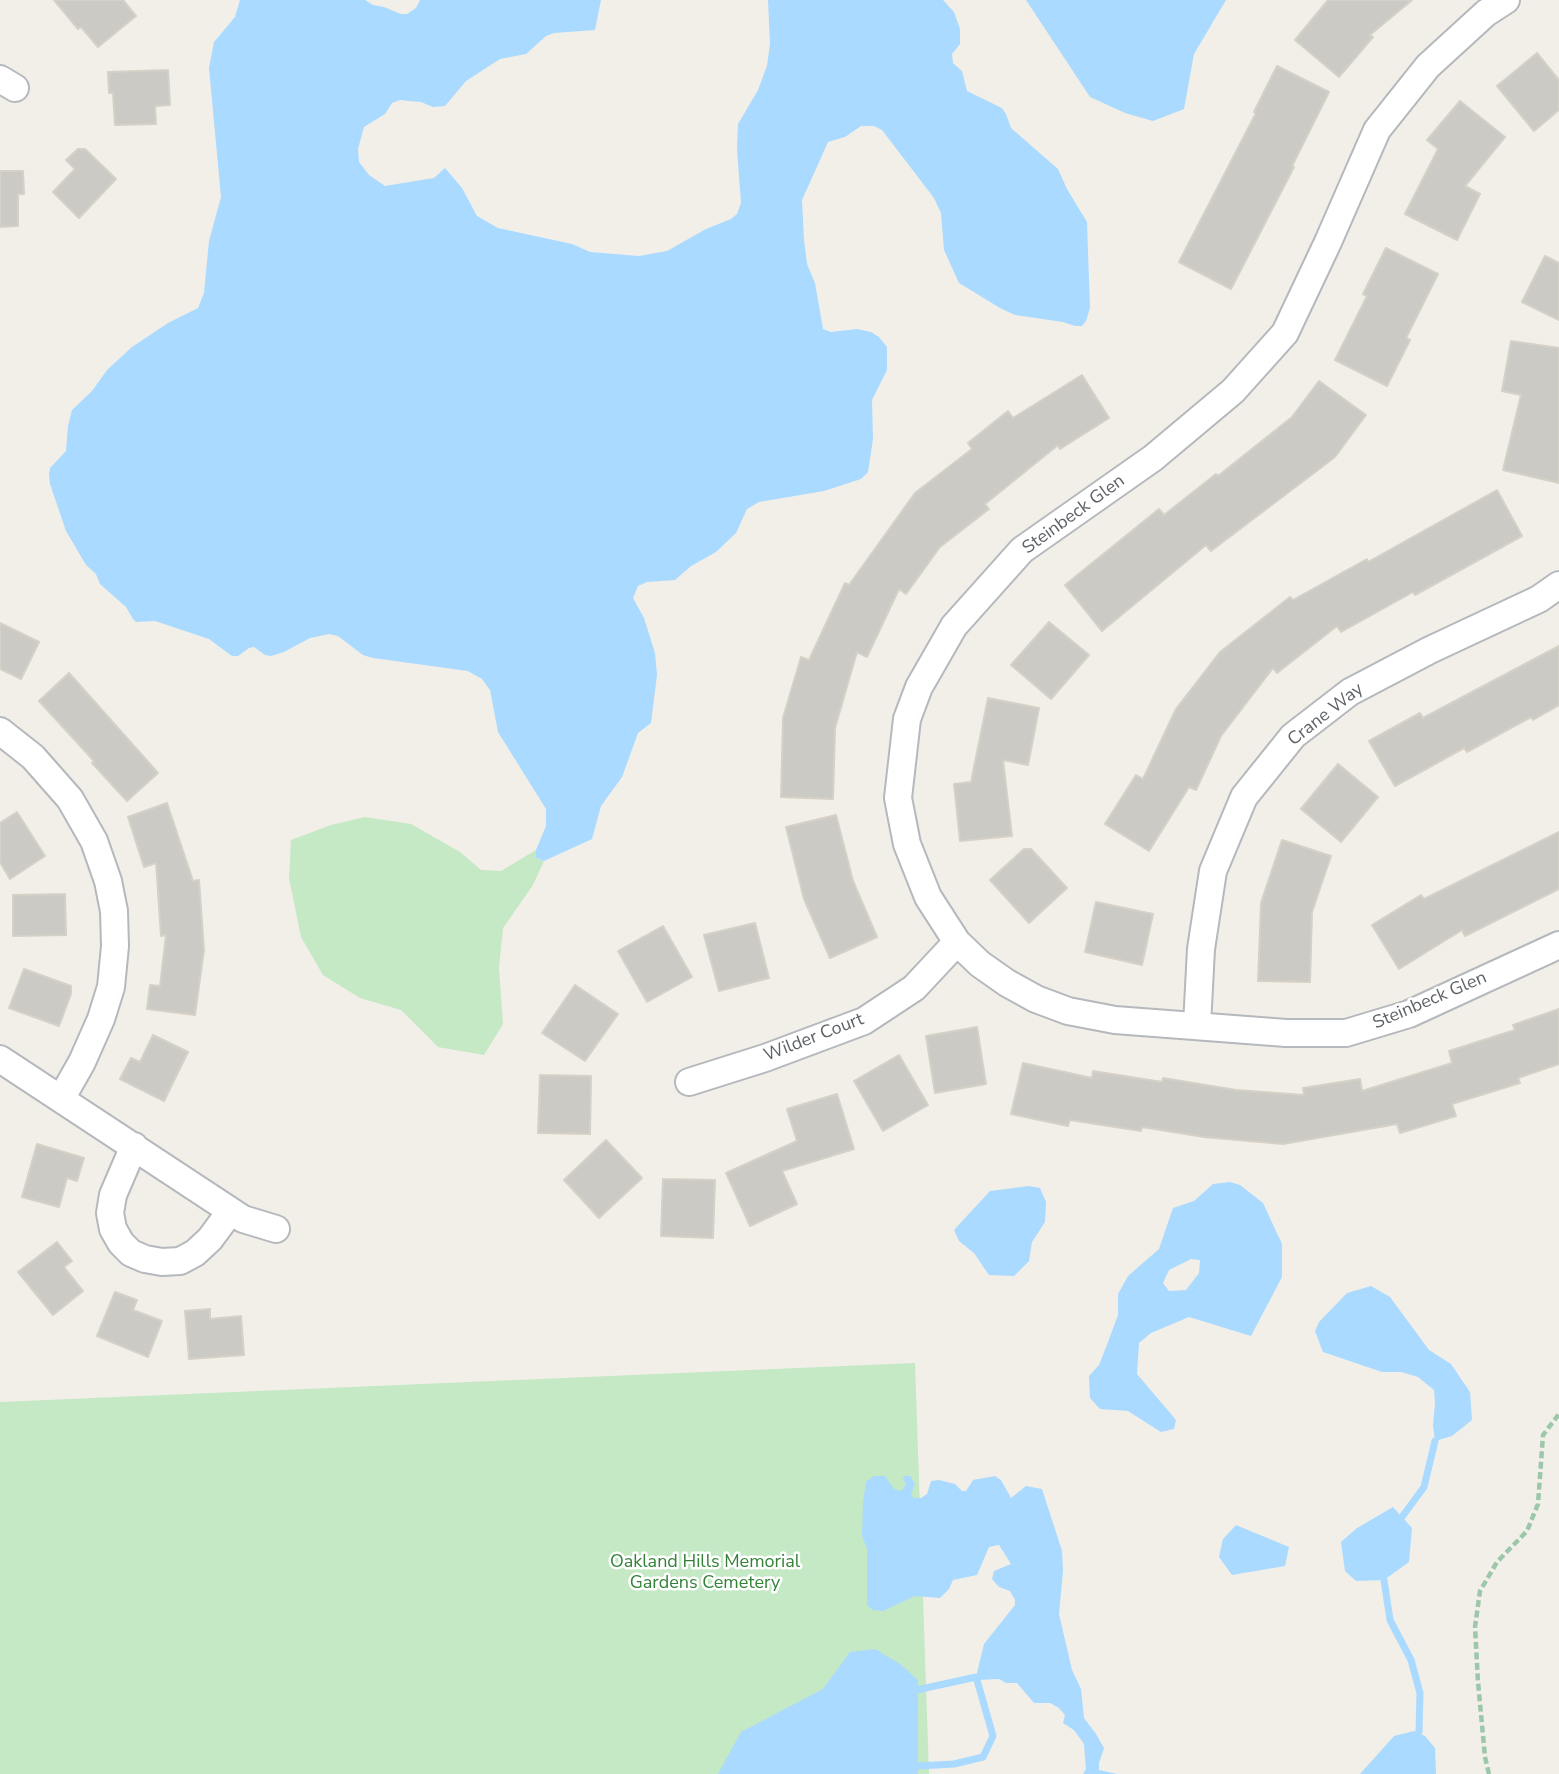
<!DOCTYPE html>
<html>
<head>
<meta charset="utf-8">
<style>
	body { margin:0 }
	canvas { display:block; background:#f1efe8 }
</style>
</head>
<body>
<canvas width="1559" height="1774"></canvas>
<script>
const ctx = document.querySelector('canvas').getContext('2d');
ctx.lineJoin = 'round';
function paint(path, color) {
  ctx.fillStyle = color;
  ctx.fill(path, 'evenodd');
}
function shape(rows) {
  const path = new Path2D();
  for (const r of rows) {
    path.moveTo(r[0], r[1]);
    for (let i = 2; i < r.length; i += 2) path.lineTo(r[i], r[i + 1]);
  }
  return path;
}
function stroke(path, color, width, dash) {
  ctx.strokeStyle = color;
  ctx.lineWidth = width;
  ctx.lineCap = dash ? 'butt' : 'round';
  ctx.setLineDash(dash || []);
  ctx.stroke(path);
}
function label(font, color, halo, rows, align = 'center') {
  ctx.font = font + ' "Nunito Sans",sans-serif';
  ctx.lineWidth = 5;
  ctx.setLineDash([]);
  ctx.textBaseline = 'middle';
  ctx.strokeStyle = halo;
  ctx.fillStyle = color;
  for (const [text, x, y, turn = 0] of rows) {
    ctx.save();
    ctx.translate(x, y);
    ctx.rotate((+turn || 0) * Math.PI / 180);
    ctx.textAlign = isNaN(turn) ? turn : align;
    if (halo) ctx.strokeText(text, 0, 0);
    ctx.fillText(text, 0, 0);
    ctx.restore();
  }
}
const green = shape([
	[365,817,411,824,460,852,481,870,501,871,536,850,536,858,544,861,533,885,503,928,499,968,503,1024,484,1055,438,1047,401,1010,360,998,323,975,301,937,289,878,291,840,331,825],
	[915,1363,929,1774,0,1774,0,1402]
]);
const water = shape([
	[240,0,365,0,373,5,384,7,401,14,407,14,416,8,420,0,601,0,595,30,554,33,546,36,526,54,500,59,466,81,445,106,433,107,421,102,409,101,400,100,392,103,385,114,364,127,358,149,359,162,369,175,385,186,434,178,445,168,462,188,477,216,498,228,572,244,590,252,639,256,667,251,706,229,731,219,737,214,741,203,737,149,738,124,758,90,767,66,770,44,768,0,943,0,954,12,960,29,960,44,952,54,953,63,962,71,967,91,1002,108,1006,114,1011,128,1058,169,1067,189,1087,222,1090,308,1086,321,1082,326,1075,326,1063,322,1015,315,1000,308,959,283,944,250,941,213,934,198,882,130,874,126,861,126,845,137,828,142,802,200,804,240,807,264,815,283,823,329,831,332,857,329,871,332,879,337,887,347,887,370,872,400,873,439,868,472,861,479,824,491,759,502,747,509,736,533,716,552,691,566,675,580,647,582,638,586,633,598,644,618,655,653,657,675,651,723,638,733,622,777,601,806,592,839,544,861,536,858,536,850,546,826,546,809,498,732,490,690,482,679,468,671,373,658,363,655,338,636,329,634,310,638,284,652,271,656,265,655,254,647,249,648,238,656,232,656,209,639,155,621,136,622,133,619,126,607,100,584,96,574,86,565,66,531,50,484,49,474,50,468,66,451,68,426,72,410,92,391,107,370,132,347,168,323,198,308,204,293,209,241,221,197,209,68,214,42,235,17],
	[1026,0,1226,0,1194,54,1184,109,1153,121,1125,113,1090,97],
	[1230,1182,1240,1185,1263,1203,1282,1244,1282,1277,1251,1336,1189,1317,1151,1333,1139,1343,1137,1374,1176,1420,1174,1429,1161,1432,1128,1411,1100,1409,1090,1398,1089,1376,1099,1365,1108,1342,1118,1315,1118,1294,1128,1276,1159,1249,1173,1208,1194,1201,1213,1184],
	[1191,1259,1200,1260,1199,1273,1186,1290,1169,1291,1163,1283,1169,1270],
	[1029,1186,1040,1188,1046,1202,1045,1222,1032,1242,1029,1261,1014,1276,989,1275,974,1253,959,1241,954,1230,990,1191],
	[1371,1286,1390,1297,1429,1350,1451,1364,1470,1392,1472,1420,1452,1436,1435,1441,1433,1425,1435,1403,1434,1390,1418,1377,1401,1372,1382,1372,1323,1352,1315,1331,1319,1322,1347,1293],
	[874,1476,885,1476,894,1489,901,1491,906,1485,903,1479,904,1476,910,1476,915,1484,911,1494,913,1498,921,1498,927,1494,931,1481,939,1480,955,1484,962,1491,966,1491,973,1480,995,1476,1001,1480,1011,1498,1026,1486,1042,1489,1062,1551,1063,1571,1059,1614,1072,1670,1081,1689,1084,1718,1096,1734,1104,1748,1099,1763,1099,1770,1117,1774,1083,1774,1086,1769,1084,1744,1074,1730,1063,1723,1065,1715,1059,1708,1050,1703,1034,1703,1017,1683,1006,1683,999,1679,977,1680,976,1677,984,1644,1015,1605,1015,1600,1010,1591,999,1587,992,1579,994,1571,1011,1564,999,1545,989,1547,977,1575,953,1580,949,1589,940,1598,915,1596,883,1611,873,1610,867,1605,867,1548,862,1536,863,1503,866,1482],
	[1393,1507,1412,1528,1409,1562,1384,1580,1356,1581,1345,1571,1341,1542,1357,1528],
	[1236,1525,1289,1547,1285,1566,1232,1575,1219,1557,1223,1539],
	[875,1649,900,1664,918,1680,918,1774,718,1774,741,1732,823,1689,850,1652],
	[1414,1731,1425,1736,1435,1748,1436,1774,1360,1774,1394,1736]
]);
const stream = shape([
	[1402,1517,1424,1487,1435,1441],
	[1384,1580,1390,1620,1411,1660,1420,1693,1419,1732],
	[912,1691,976,1677],
	[918,1766,954,1764,983,1757,993,1736,977,1680]
]);
const building = shape([
	[54,0,123,0,136,16,98,47,81,27,78,29,54,0],
	[1328,0,1412,0,1370,35,1373,37,1339,77,1295,40,1328,0],
	[1537,53,1559,80,1559,110,1534,131,1497,86,1537,53],
	[1277,66,1329,92,1292,166,1294,167,1231,289,1179,262,1256,113,1254,112,1277,66],
	[168,70,170,105,155,106,156,124,115,125,113,93,109,93,108,72,168,70],
	[1460,101,1505,137,1465,186,1480,194,1457,240,1405,214,1438,149,1427,140,1460,101],
	[78,149,85,149,116,179,79,218,53,192,75,169,66,160,78,149],
	[0,171,23,171,24,194,18,194,18,226,0,227,0,171],
	[1386,248,1438,274,1406,338,1410,340,1387,386,1335,360,1367,296,1363,294,1386,248],
	[1545,256,1559,263,1559,320,1522,302,1545,256],
	[1511,341,1559,348,1559,483,1503,470,1521,395,1502,391,1511,341],
	[1082,375,1109,418,1060,449,1058,445,985,504,989,509,940,547,906,594,899,589,867,657,857,652,835,728,833,799,781,797,783,718,801,657,809,660,845,583,849,585,915,493,972,449,968,443,1008,411,1013,418,1082,375],
	[1319,381,1366,415,1335,457,1211,551,1206,545,1102,631,1065,585,1159,509,1164,515,1216,474,1218,476,1292,417,1319,381],
	[1497,490,1522,536,1415,595,1413,592,1341,632,1337,626,1277,673,1273,668,1221,736,1196,790,1189,787,1149,851,1105,824,1136,775,1143,779,1176,709,1220,652,1290,597,1293,600,1367,559,1368,562,1497,490],
	[1049,622,1089,655,1051,699,1011,665,1049,622],
	[0,623,39,642,21,679,0,669,0,623],
	[1559,646,1559,705,1533,720,1531,717,1467,752,1464,748,1395,786,1369,741,1420,713,1423,718,1559,646],
	[69,673,158,773,127,801,92,763,94,761,39,701,69,673],
	[988,698,1039,708,1028,765,1003,760,1012,836,960,841,954,784,971,782,988,698],
	[1338,764,1378,797,1341,842,1301,809,1338,764],
	[167,803,193,881,199,880,204,950,195,1015,147,1009,150,985,160,986,166,935,161,936,156,863,144,867,128,817,167,803],
	[17,812,45,856,10,879,0,862,0,823,17,812],
	[836,815,853,881,877,937,830,958,804,899,786,827,836,815],
	[1559,832,1559,889,1465,936,1462,930,1399,969,1372,925,1421,895,1424,899,1559,832],
	[1282,840,1331,856,1312,912,1310,982,1258,981,1261,903,1282,840],
	[1024,849,1031,849,1067,888,1029,923,990,880,1024,849],
	[65,894,66,935,13,936,13,895,65,894],
	[1096,902,1153,914,1142,965,1085,952,1096,902],
	[755,923,769,978,719,991,704,935,755,923],
	[663,926,692,977,647,1002,618,951,663,926],
	[24,969,71,986,71,994,59,1026,9,1008,24,969],
	[575,985,618,1014,585,1061,542,1033,575,985],
	[1559,1009,1559,1064,1518,1078,1520,1083,1452,1104,1456,1116,1400,1133,1397,1124,1283,1144,1204,1137,1142,1127,1141,1131,1070,1120,1068,1126,1011,1114,1023,1063,1092,1078,1093,1071,1162,1082,1163,1078,1236,1090,1304,1095,1303,1088,1360,1079,1362,1091,1452,1063,1449,1051,1515,1030,1513,1025,1559,1009],
	[977,1027,986,1084,935,1093,926,1036,977,1027],
	[153,1035,188,1052,164,1101,120,1079,131,1058,140,1062,153,1035],
	[899,1055,928,1105,883,1131,854,1081,899,1055],
	[540,1075,591,1076,590,1134,538,1133,540,1075],
	[837,1094,854,1149,782,1171,797,1204,750,1226,726,1173,797,1141,787,1109,837,1094],
	[606,1140,642,1178,599,1218,564,1180,606,1140],
	[37,1144,84,1158,77,1181,67,1178,59,1207,22,1197,37,1144],
	[663,1179,715,1180,713,1238,661,1236,663,1179],
	[57,1242,72,1261,64,1267,83,1291,53,1315,18,1272,57,1242],
	[115,1292,137,1300,133,1310,162,1321,148,1357,97,1336,115,1292],
	[210,1309,210,1319,241,1316,244,1355,189,1359,185,1311,210,1309]
]);
const path = shape([
	[1489,1774,1485,1757,1478,1682,1475,1627,1480,1591,1497,1562,1527,1531,1538,1504,1543,1435,1559,1414]
]);
const minor = shape([
	[1506,0,1486,13,1428,66,1377,130,1328,242,1285,333,1233,391,1153,458,1022,550,954,626,919,687,907,719,898,798,907,844,928,897,957,942,980,964,1007,983,1036,999,1068,1011,1115,1020,1286,1033,1346,1033,1409,1014,1559,945],
	[0,79,15,88],
	[0,731,33,757,70,799,94,841,108,881,114,911,115,946,111,987,101,1019,82,1062,61,1099],
	[1197,1025,1201,949,1213,871,1244,797,1293,736,1350,692,1430,650,1539,599,1559,585],
	[0,1059,243,1219,276,1229],
	[689,1082,765,1058,864,1021,914,988,957,942],
	[134,1146,113,1195,110,1213,113,1229,121,1243,131,1253,145,1259,162,1262,180,1261,195,1253,210,1239,230,1212]
]);
const streetNames = [
	["Steinbeck Glen",1074,515,-36],
	["Crane Way",1326,715,-38],
	["Steinbeck Glen",1430,1001,-23],
	["Wilder Court",814,1038,-21]
];
const parkNames = [
	["Oakland Hills Memorial",705,1563],
	["Gardens Cemetery",705,1584]
];
paint(green, '#c5e8c5');
paint(water, '#aadaff');
stroke(stream, '#aadaff', 7);
paint(building, '#cccac5');
stroke(building, '#d6d1c6', 2);
stroke(minor, '#b5b8bc', 30);
stroke(path, '#9cc7a9', 4.5, [7, 3.5]);
stroke(minor, '#fff', 26);
label('18px', '#5f6368', '#fff', streetNames);
label('18px', '#348238', '#fff', parkNames);
</script>
</body>
</html>
